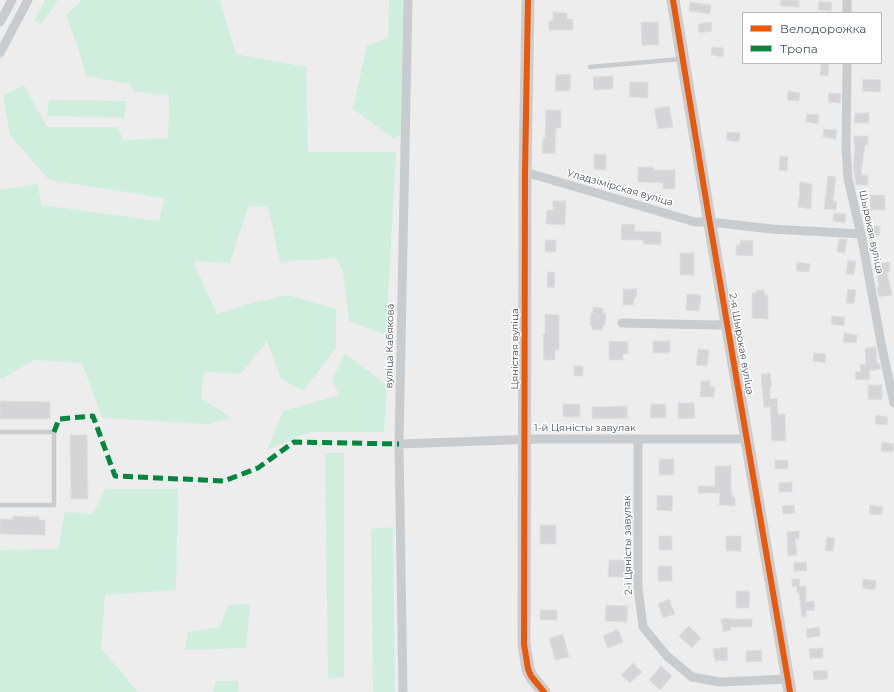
<!DOCTYPE html>
<html>
<head>
<meta charset="utf-8">
<style>
	body { margin:0 }
	#map { position:relative; width:894px; height:692px; overflow:hidden; background:#eeeded; font-family:Montserrat,sans-serif }
	canvas { display:block }
	.legend { position:absolute; left:742px; top:12px; width:140px; height:52px; box-sizing:border-box; background:#fff; border:1px solid #b4b8bd; margin:0; padding:5px 7px; list-style:none; font-size:12px; color:#444e5a }
	.legend li { display:flex; align-items:center; gap:8px; height:20px }
	.legend b { width:20px; border:1px solid #b4b8bd }
</style>
</head>
<body>
<div id="map">
<canvas width="894" height="692"></canvas>
<ul class="legend">
<li><b style="height:5px;background:#e8590c"></b>Велодорожка</li>
<li><b style="height:5px;background:#00873e"></b>Тропа</li>
</ul>
</div>
<script>
const ctx = document.querySelector('canvas').getContext('2d');
ctx.lineJoin = 'round';
function paint(path, color) {
  ctx.fillStyle = color;
  ctx.fill(path, 'evenodd');
}
function shape(rows) {
  const path = new Path2D();
  for (const r of rows) {
    path.moveTo(r[0], r[1]);
    for (let i = 2; i < r.length; i += 2) path.lineTo(r[i], r[i + 1]);
  }
  return path;
}
function stroke(path, color, width, dash) {
  ctx.strokeStyle = color;
  ctx.lineWidth = width;
  ctx.lineCap = dash ? 'butt' : 'round';
  ctx.setLineDash(dash || []);
  ctx.stroke(path);
}
function label(font, color, halo, rows, align = 'center') {
  ctx.font = font + ' Montserrat,sans-serif';
  ctx.lineWidth = 3;
  ctx.setLineDash([]);
  ctx.textBaseline = 'middle';
  ctx.strokeStyle = halo;
  ctx.fillStyle = color;
  for (const [text, x, y, turn = 0] of rows) {
    ctx.save();
    ctx.translate(x, y);
    ctx.rotate((+turn || 0) * Math.PI / 180);
    ctx.textAlign = isNaN(turn) ? turn : align;
    if (halo) ctx.strokeText(text, 0, 0);
    ctx.fillText(text, 0, 0);
    ctx.restore();
  }
}
const green = shape([
	[45,0,58,0,42,23,34,22],
	[82,0,220,0,236,54,306,67,308,152,396,152,386,335,349,321,343,272,336,258,280,262,268,207,248,206,230,263,193,261,217,314,247,304,288,295,336,309,336,348,303,391,281,379,267,341,241,374,204,372,201,398,232,418,208,424,102,418,82,363,34,360,4,378,0,378,0,190,37,184,42,205,159,221,164,198,49,180,10,135,3,95,24,85,47,127,118,127,123,140,168,138,169,95,134,92,130,84,86,76,79,51,66,15],
	[389,0,403,0,401,134,394,139,353,109,367,45,388,38],
	[49,100,50,100,127,101,124,118,47,116],
	[345,353,387,385,384,432,310,432,267,450,283,411,339,395,332,380],
	[325,453,344,453,344,677,328,679],
	[105,489,178,489,176,590,105,595,101,648,138,692,0,692,0,550,58,549,65,512,93,514],
	[393,527,395,692,373,692,371,529],
	[250,604,246,648,185,650,188,632,220,627,228,605],
	[216,681,238,681,239,692,213,692]
]);
const building = shape([
	[781,0,799,0,799,7,780,6,781,0],
	[819,1,832,3,831,11,818,10,819,1],
	[690,2,711,5,710,14,689,11,690,2],
	[553,12,567,13,567,19,573,19,573,30,549,30,549,21,553,21,553,12],
	[641,22,658,22,659,45,642,45,641,22],
	[711,22,712,31,699,33,698,24,711,22],
	[712,47,724,48,723,57,711,55,712,47],
	[821,63,829,63,828,76,820,75,821,63],
	[556,74,571,75,570,91,555,91,556,74],
	[613,76,613,89,594,90,593,77,613,76],
	[863,79,881,80,880,92,862,91,863,79],
	[630,82,648,82,648,98,629,97,630,82],
	[788,91,800,93,799,101,787,100,788,91],
	[829,93,841,94,840,103,828,102,829,93],
	[669,106,673,127,658,129,654,109,669,106],
	[546,110,561,110,561,128,556,128,555,154,542,153,543,138,545,138,546,110],
	[855,113,869,113,869,123,854,123,855,113],
	[807,114,819,115,818,124,806,122,807,114],
	[824,129,837,130,836,139,823,137,824,129],
	[727,132,740,133,739,142,726,140,727,132],
	[854,136,868,136,868,145,865,145,861,175,868,175,868,185,856,185,853,166,855,145,854,145,854,136],
	[594,154,606,155,606,170,594,169,594,154],
	[780,156,788,157,787,171,779,170,780,156],
	[638,167,654,167,654,170,675,170,675,189,663,189,663,183,638,182,638,167],
	[828,176,836,177,833,201,837,202,836,210,824,209,828,176],
	[800,182,812,184,811,209,798,207,800,191,799,191,800,182],
	[870,195,885,195,885,210,870,210,870,195],
	[553,201,566,201,565,225,546,224,547,210,553,210,553,201],
	[834,213,846,214,845,223,833,221,834,213],
	[622,224,635,225,634,231,661,232,661,245,643,244,643,240,621,240,622,224],
	[866,225,880,226,880,235,867,235,866,225],
	[839,239,847,239,845,253,837,252,839,239],
	[545,240,556,240,556,252,545,252,545,240],
	[740,240,753,241,753,256,736,255,736,245,740,245,740,240],
	[680,253,694,253,694,275,680,275,680,253],
	[848,260,856,261,854,275,846,274,848,260],
	[797,262,810,264,809,272,796,271,797,262],
	[889,262,890,272,887,272,892,295,879,297,877,287,879,287,875,264,889,262],
	[548,272,555,272,554,288,547,287,548,272],
	[623,289,637,289,636,298,634,298,633,305,623,305,623,289],
	[848,289,856,290,854,304,846,303,848,289],
	[756,290,764,290,765,295,768,295,768,319,752,318,752,293,756,293,756,290],
	[687,294,701,295,699,311,686,310,687,294],
	[593,307,603,308,603,313,606,313,605,325,603,325,603,330,592,330,592,325,590,325,591,313,593,313,593,307],
	[545,314,559,315,559,350,555,350,555,360,544,360,543,334,545,334,545,314],
	[832,316,845,317,844,326,831,324,832,316],
	[844,333,857,335,856,343,843,342,844,333],
	[609,341,628,342,628,354,623,354,623,360,609,360,609,341],
	[653,341,670,341,670,353,653,353,653,341],
	[876,347,877,363,879,363,881,369,869,371,870,379,856,380,855,372,861,371,860,365,866,364,865,348,876,347],
	[698,349,709,350,707,366,696,365,698,349],
	[814,353,826,354,825,363,813,361,814,353],
	[574,366,583,366,583,376,574,376,574,366],
	[770,373,772,386,770,387,770,399,777,398,778,415,785,414,786,441,772,441,770,407,764,407,761,374,770,373],
	[701,381,710,381,710,387,715,387,714,397,700,397,701,381],
	[868,385,882,385,882,399,868,400,868,385],
	[0,401,50,402,50,419,0,419,0,401],
	[678,403,694,403,695,418,678,419,678,403],
	[563,404,580,404,580,417,563,417,563,404],
	[651,404,666,404,666,418,650,418,651,404],
	[627,406,628,418,592,419,592,407,627,406],
	[876,415,888,417,887,425,875,424,876,415],
	[70,435,87,435,88,499,71,499,70,435],
	[882,442,894,444,893,452,881,451,882,442],
	[659,459,674,459,674,475,659,475,659,459],
	[775,460,788,460,788,469,775,469,775,460],
	[715,466,731,466,731,491,732,491,732,497,735,497,735,506,719,505,720,493,698,493,698,486,715,486,715,466],
	[792,482,792,492,779,492,779,483,792,482],
	[657,495,673,496,672,511,657,510,657,495],
	[794,505,795,513,783,514,782,506,794,505],
	[870,505,883,507,882,515,869,514,870,505],
	[13,516,39,517,39,520,45,520,45,535,0,534,0,519,13,519,13,516],
	[540,525,556,525,556,544,540,544,540,525],
	[799,531,799,539,795,539,797,555,788,556,787,532,799,531],
	[659,536,672,536,672,550,659,550,659,536],
	[726,536,741,536,741,551,726,551,726,536],
	[827,537,835,538,833,551,825,551,827,537],
	[609,560,627,560,627,577,608,577,609,560],
	[806,562,807,571,794,571,794,563,806,562],
	[658,566,672,566,672,581,658,581,658,566],
	[792,579,800,579,799,586,806,586,806,602,814,601,815,610,806,611,806,617,802,617,799,593,797,593,797,586,792,586,792,579],
	[863,579,876,581,875,590,862,588,863,579],
	[736,591,750,591,749,608,736,608,736,591],
	[669,599,675,614,663,618,658,604,669,599],
	[606,605,628,606,627,622,605,621,606,605],
	[540,610,557,610,557,620,540,620,540,610],
	[729,618,729,619,752,619,752,627,730,627,731,630,723,632,721,619,729,618],
	[689,626,701,638,692,648,679,636,689,626],
	[819,627,820,636,807,638,806,629,819,627],
	[618,629,623,642,608,648,603,636,618,629],
	[563,634,569,657,555,660,549,638,563,634],
	[727,647,728,660,715,661,713,649,727,647],
	[823,648,823,658,810,659,809,649,823,648],
	[761,650,762,661,746,662,746,651,761,650],
	[633,663,642,672,630,683,621,675,633,663],
	[661,666,672,676,660,690,649,680,661,666],
	[827,670,828,679,814,680,813,671,827,670]
]);
const lane = shape([
	[590,67,681,59],
	[0,432,54,432,54,505,0,505]
]);
const street = shape([
	[847,0,847,13],
	[0,22,12,0],
	[0,53,28,0],
	[847,63,846,147,848,179,861,234,882,348,894,403],
	[525,172,695,222,710,222,772,229,861,234],
	[622,323,715,325,728,324],
	[638,439,638,588,643,627,667,656,692,677,720,682,788,679],
	[399,444,537,439,747,439],
	[403,692,399,444,408,0]
]);
const secondary = shape([
	[528,0,525,172,524,644,528,669,531,676,544,692],
	[673,0,708,212,790,692]
]);
const quiet = shape([
	[54,432,59,419,93,416,115,476,224,481,258,468,294,442,399,444]
]);
const cycleway = shape([
	[528,0,525,172,524,644,528,669,531,676,544,692],
	[673,0,708,212,790,692]
]);
const streetNames = [
	["Уладзімірская вуліца",620,188,16],
	["Шырокая вуліца",871,232,78],
	["2-я Шырокая вуліца",741,344,80],
	["вуліца Кабякова",390,346,-89],
	["Цяністая вуліца",515,349,-90],
	["1-й Цяністы завулак",585,428],
	["2-і Цяністы завулак",628,545,-91]
];
paint(green, '#d0eede');
paint(building, '#d5d5d7');
stroke(building, '#dfdfe0', 1);
stroke(lane, '#c9ccce', 4.5);
stroke(street, '#c9ccce', 9);
stroke(secondary, '#cacdd0', 13);
stroke(quiet, '#00873e', 5, [10, 5]);
stroke(cycleway, '#e8590c', 6);
label('10px', '#444e5a', '#fff', streetNames);
</script>
</body>
</html>
